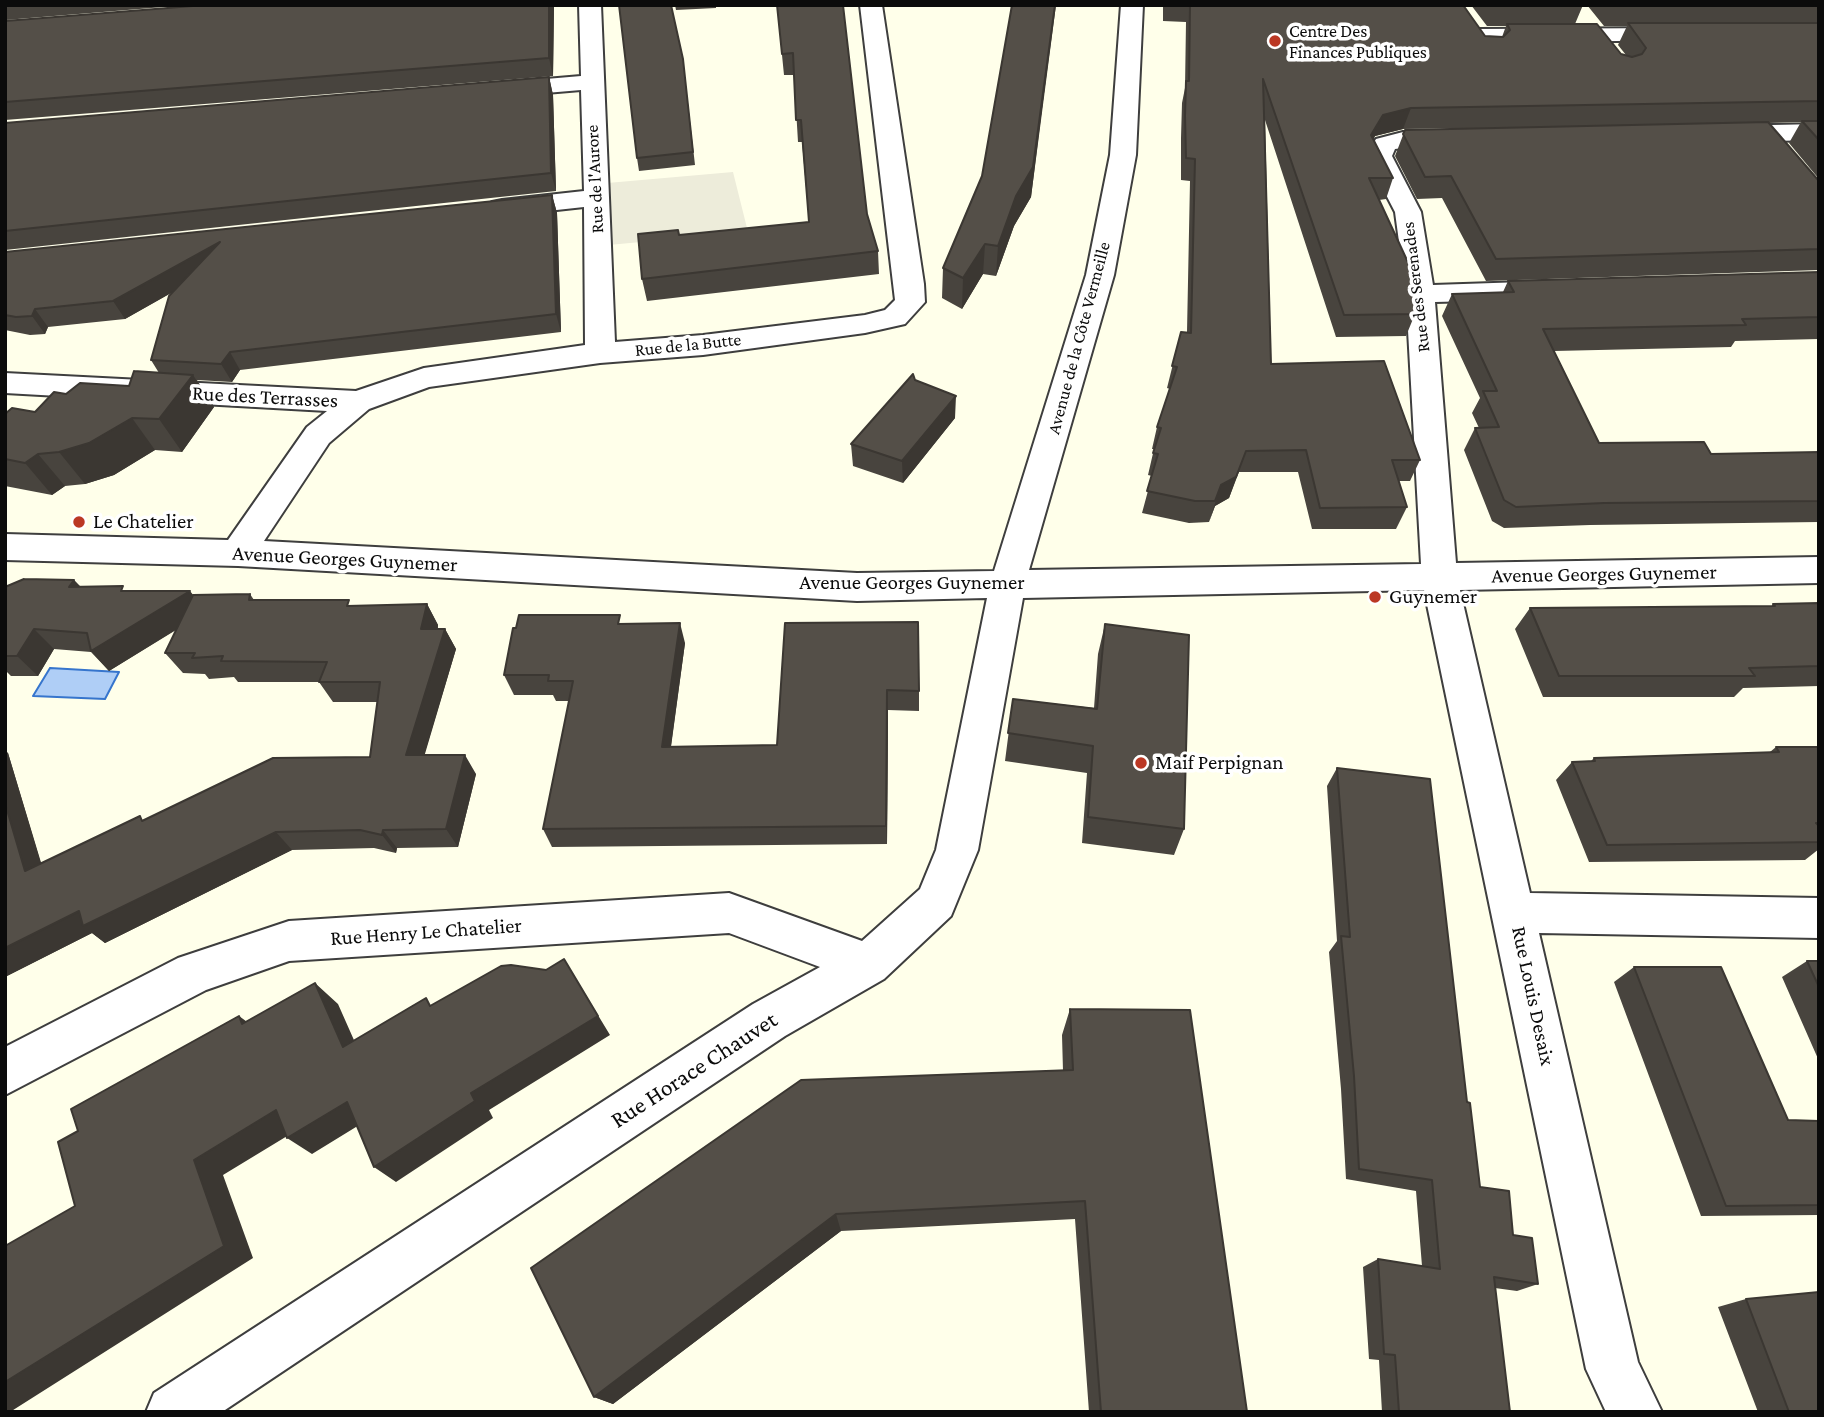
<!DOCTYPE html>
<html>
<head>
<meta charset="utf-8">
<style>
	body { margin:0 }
	#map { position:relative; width:1824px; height:1417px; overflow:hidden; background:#ffffea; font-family:"Crimson Pro",serif }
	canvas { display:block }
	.frame { position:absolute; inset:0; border:7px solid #0b0b0b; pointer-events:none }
</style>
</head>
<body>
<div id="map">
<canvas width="1824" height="1417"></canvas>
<div class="frame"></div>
</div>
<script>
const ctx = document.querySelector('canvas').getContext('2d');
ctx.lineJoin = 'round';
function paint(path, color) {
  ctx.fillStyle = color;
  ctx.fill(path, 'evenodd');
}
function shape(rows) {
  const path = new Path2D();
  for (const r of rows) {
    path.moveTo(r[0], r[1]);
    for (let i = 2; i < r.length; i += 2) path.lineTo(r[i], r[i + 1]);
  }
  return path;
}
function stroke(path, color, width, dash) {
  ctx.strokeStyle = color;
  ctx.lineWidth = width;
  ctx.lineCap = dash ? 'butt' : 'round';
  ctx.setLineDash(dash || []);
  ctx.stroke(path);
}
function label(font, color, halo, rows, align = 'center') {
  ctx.font = font + ' "Crimson Pro",serif';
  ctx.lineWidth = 7;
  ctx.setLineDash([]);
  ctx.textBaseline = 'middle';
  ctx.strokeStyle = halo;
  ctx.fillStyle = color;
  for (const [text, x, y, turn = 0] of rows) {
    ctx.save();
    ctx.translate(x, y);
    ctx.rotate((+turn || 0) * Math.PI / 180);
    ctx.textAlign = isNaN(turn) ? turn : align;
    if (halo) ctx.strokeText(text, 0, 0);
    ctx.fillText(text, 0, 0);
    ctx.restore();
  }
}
const plaza = shape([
	[733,172,748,232,598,246,596,184]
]);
const water = shape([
	[50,668,119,672,105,699,33,696,50,668]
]);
const minor = shape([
	[579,5,601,5,615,342,703,335,865,315,885,310,895,300,860,5,882,5,924,284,925,302,905,324,865,333,703,355,600,363,429,387,369,409,329,443,264,541,857,573,994,571,1086,275,1110,155,1121,5,1143,5,1136,155,1114,275,1029,570,1421,564,1406,294,1395,212,1366,156,1376,139,1403,132,1453,131,1462,134,1466,139,1462,144,1403,148,1395,149,1392,156,1421,212,1433,285,1554,281,1564,284,1568,290,1564,296,1554,299,1435,302,1456,563,1819,557,1819,583,1460,590,1530,893,1819,898,1819,938,1539,933,1638,1362,1662,1412,1606,1412,1586,1369,1424,590,1023,598,978,850,951,916,884,979,785,1036,222,1412,146,1412,154,1393,753,1004,820,967,729,933,289,961,206,990,5,1095,5,1047,178,958,289,921,729,893,862,941,920,889,936,850,987,598,857,601,238,566,5,560,5,534,228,540,307,427,327,411,5,393,5,373,356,391,424,368,585,345,584,207,502,216,492,214,489,208,492,202,502,200,584,191,581,90,499,97,490,95,487,90,490,85,499,83,581,76,579,5],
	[1677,28,1685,30,1688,35,1685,40,1479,43,1471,41,1468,36,1471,31,1479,29,1677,28],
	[1819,124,1819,140,1726,142,1717,139,1713,134,1717,129,1726,126,1819,124]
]);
const wall = shape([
	[5,5,188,5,5,20],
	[554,5,553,76,5,120,5,20],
	[675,5,716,5,716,8,676,10],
	[777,5,867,214,878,251,879,274,647,301,642,279,679,235,809,222,802,142,798,142,794,75,784,75],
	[1012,5,1056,5,1031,197,1014,226,996,276,983,274,962,309,942,298,943,268,982,176],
	[1163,5,1463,5,1485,36,1502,37,1506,26,1487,26,1471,5,1583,5,1575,24,1621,54,1626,55,1618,45,1627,26,1604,26,1587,5,1819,5,1819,179,1789,143,1801,122,1769,123,1819,181,1819,270,1486,281,1442,198,1417,199,1395,156,1405,130,1474,128,1403,129,1375,136,1373,140,1393,178,1386,199,1379,200,1415,314,1406,336,1336,337,1265,120,1271,364,1420,460,1410,481,1399,481,1407,507,1396,529,1312,529,1298,472,1239,472,1229,498,1215,506,1209,522,1189,523,1142,513,1152,476,1148,475,1154,449,1152,449,1157,427,1170,389,1167,388,1181,332,1187,332,1190,181,1181,180,1181,138,1182,103,1185,88,1186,22,1163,21],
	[683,59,695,165,639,171,637,158],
	[549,77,553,95,556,191,5,250,5,123],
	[552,195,557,213,561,332,240,370,232,382,197,380,214,407,182,452,155,450,114,475,85,484,65,486,52,495,5,486,5,414,35,412,66,394,129,386,159,373,151,360,174,291,125,319,48,327,45,334,30,335,5,330,5,252],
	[1819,272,1819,339,1735,341,1731,347,1554,351,1599,443,1711,454,1819,452,1819,522,1590,525,1504,528,1492,521,1464,450,1475,428,1479,428,1472,413,1480,398,1442,316,1452,294,1503,292,1508,281],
	[915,380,955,418,903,483,853,466,851,444],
	[74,580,81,587,193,595,250,594,254,600,352,606,427,604,438,625,438,629,445,629,456,649,424,755,476,774,458,847,397,848,396,853,374,848,292,850,105,943,92,933,5,977,5,751,8,753,41,864,144,820,370,757,377,702,333,702,319,682,238,682,234,677,209,679,205,674,183,673,165,653,176,630,109,671,91,652,54,649,38,676,11,676,5,670,5,587],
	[1819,603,1819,686,1743,688,1734,697,1543,697,1515,629,1530,608,1771,607,1773,604],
	[785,623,919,691,919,711,888,710,887,844,552,847,543,829,569,701,556,701,553,695,514,695,504,675,623,624,685,643,671,747,777,745],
	[1105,624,1184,829,1174,855,1082,843,1087,773,1005,761,1013,699,1094,708,1098,654],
	[1776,747,1819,747,1819,849,1805,860,1589,862,1556,780,1572,762,1591,761,1594,758,1770,752],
	[1337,768,1467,1102,1480,1187,1513,1235,1538,1284,1517,1291,1495,1288,1510,1412,1382,1412,1379,1360,1369,1359,1363,1267,1378,1259,1422,1266,1416,1191,1346,1179,1341,1089,1329,952,1337,941,1327,786],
	[1807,961,1819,961,1819,1061,1782,977],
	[1634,967,1788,1120,1819,1121,1819,1215,1701,1216,1614,982],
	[1070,1009,1247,1412,1089,1412,1075,1219,841,1231,613,1404,594,1397,531,1268,1063,1071,1062,1035],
	[1746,1299,1819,1412,1758,1412,1718,1307]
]);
const shadedWall = shape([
	[549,5,554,5,553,76,549,58],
	[1055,5,1031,197,1014,226,996,276,998,246],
	[549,77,553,95,556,191,551,173],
	[1411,108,1403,129,1375,136,1364,157,1371,135,1383,115],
	[552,195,557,213,561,332,556,314],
	[220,242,230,260,125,319,113,301],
	[985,244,983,274,962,309,963,278],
	[35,309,48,327,45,334,32,316],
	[230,352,240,370,232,382,221,364],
	[193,375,214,407,182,452,159,419],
	[956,396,955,418,903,483,902,461],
	[132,418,155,450,114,475,85,484,59,452],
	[1246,451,1229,498,1215,506,1209,522,1221,485],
	[38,454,65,486,52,495,25,463],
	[74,580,93,601,69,587],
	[190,591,206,611,109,671,91,651],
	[427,604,438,625,432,650,421,629],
	[680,623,685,643,668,767,662,747],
	[34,629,54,649,38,676,17,656],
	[445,629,456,649,419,774,406,755],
	[887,690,888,710,887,844,886,826],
	[5,751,8,753,49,889,25,871,5,803],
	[465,755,476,774,458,847,446,829],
	[383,830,397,848,396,853,382,835],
	[276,832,292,850,105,943,92,933,5,977,5,948,79,911],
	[564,959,610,1035,489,1110,493,1118,396,1182,374,1167,471,1093],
	[315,983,338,1004,365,1065,343,1047],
	[239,1016,265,1035,242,1024],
	[347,1102,369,1119,312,1154,287,1138],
	[276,1110,302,1127,223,1175,253,1258,10,1412,5,1412,5,1382,194,1160],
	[836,1214,841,1231,613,1404,594,1397]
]);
const building = shape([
	[205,5,549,5,549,58,5,102,5,21,205,5],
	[619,5,671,5,683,59,693,152,637,158,619,5],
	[777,5,843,5,867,214,878,251,642,279,638,234,678,230,679,235,809,222,801,120,796,120,793,53,782,54,777,5],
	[1012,5,1055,5,1033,167,1016,196,998,246,985,244,963,278,943,268,982,176,1012,5],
	[1190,5,1463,5,1485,36,1503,37,1510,30,1507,24,1597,24,1621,54,1632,57,1642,54,1646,48,1628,23,1819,23,1819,101,1411,108,1383,115,1371,135,1393,178,1369,178,1412,271,1415,314,1344,315,1263,79,1271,364,1384,361,1420,460,1392,460,1407,507,1320,508,1306,450,1246,451,1236,477,1221,485,1215,501,1195,501,1147,491,1158,454,1153,453,1161,428,1157,427,1177,367,1172,366,1181,332,1191,333,1195,159,1186,158,1185,116,1186,81,1189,81,1190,5],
	[549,77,551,173,5,231,5,123,549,77],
	[1802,121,1819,121,1819,140,1802,121],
	[1768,122,1819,181,1819,249,1496,259,1451,176,1425,177,1403,134,1405,130,1768,122],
	[552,195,556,314,230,352,221,364,151,360,169,296,220,242,113,301,35,309,32,316,16,317,5,315,5,252,552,195],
	[1819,272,1819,317,1742,319,1746,325,1543,329,1599,443,1704,442,1711,454,1819,452,1819,501,1604,503,1516,507,1504,500,1475,428,1499,427,1483,391,1497,391,1452,294,1514,292,1508,281,1819,272],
	[134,371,193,375,159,419,132,418,89,443,59,452,38,454,25,463,5,459,5,414,12,408,35,412,54,392,66,394,80,383,129,386,134,371],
	[913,374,915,380,956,396,902,461,851,444,913,374],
	[24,579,74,580,69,587,123,586,121,591,190,591,91,651,87,633,34,629,17,656,5,656,5,587,24,579],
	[250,594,249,600,349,600,347,606,427,604,421,629,445,629,406,755,465,755,446,829,383,830,382,835,360,830,276,832,83,926,79,911,5,948,5,803,25,871,140,816,142,821,273,758,370,757,380,682,319,682,327,662,221,661,223,656,192,658,195,653,165,653,193,595,250,594],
	[1819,603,1819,666,1749,668,1755,676,1559,676,1530,608,1775,606,1773,604,1819,603],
	[519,615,620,615,618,624,680,623,662,747,777,745,785,623,918,622,919,691,887,690,886,826,543,829,573,681,548,681,549,675,504,675,513,628,516,628,519,615],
	[1105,624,1189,635,1184,829,1088,817,1093,746,1008,733,1013,699,1097,709,1105,624],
	[1776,747,1819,747,1819,823,1816,823,1819,826,1819,842,1607,845,1572,762,1595,761,1594,758,1779,752,1776,747],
	[1337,768,1430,779,1467,1102,1470,1103,1480,1187,1509,1191,1513,1235,1532,1238,1538,1284,1494,1277,1510,1412,1399,1412,1395,1355,1384,1354,1378,1259,1440,1269,1432,1180,1359,1169,1354,1076,1341,936,1350,937,1337,768],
	[564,959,598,1016,471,1093,475,1101,374,1167,347,1102,287,1138,276,1110,194,1160,224,1246,5,1382,5,1246,75,1206,58,1142,78,1131,71,1109,239,1016,242,1024,315,983,343,1047,426,998,430,1006,501,966,511,965,546,970,564,959],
	[1807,961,1819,961,1819,987,1807,961],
	[1634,967,1721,967,1788,1120,1819,1121,1819,1205,1726,1206,1634,967],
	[1070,1009,1190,1010,1247,1412,1101,1412,1085,1201,836,1214,594,1397,531,1268,801,1080,1073,1070,1070,1009],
	[1819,1292,1819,1412,1789,1412,1746,1299,1819,1292]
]);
const markers = [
	[1275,41,7,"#bb3824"],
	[79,522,7,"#bb3824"],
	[1375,597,7,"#bb3824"],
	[1141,763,7,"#bb3824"]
];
const farPoinames = [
	["Centre Des",1289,31],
	["Finances Publiques",1289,52]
];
const farStreetnames = [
	["Rue de l'Aurore",595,179,-93],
	["Rue des Serenades",1416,287,-97],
	["Avenue de la Côte Vermeille",1079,338,-75],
	["Rue de la Butte",688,345,-6]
];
const streetNames = [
	["Rue des Terrasses",265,397,3],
	["Avenue Georges Guynemer",345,559,3],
	["Avenue Georges Guynemer",1604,574,-1],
	["Avenue Georges Guynemer",912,583],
	["Rue Henry Le Chatelier",426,932,-4],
	["Rue Louis Desaix",1533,996,78]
];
const poiNames = [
	["Le Chatelier",93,522],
	["Guynemer",1389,597],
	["Maif Perpignan",1155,763]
];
const nearStreetnames = [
	["Rue Horace Chauvet",694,1070,-33]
];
paint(plaza, '#edecda');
paint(water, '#afcef6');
stroke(water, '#3675cd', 2);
stroke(minor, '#3e3e3e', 4);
paint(minor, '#fff');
paint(wall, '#48443e');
paint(shadedWall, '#3b3732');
paint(building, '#544f48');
stroke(building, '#3b3732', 2);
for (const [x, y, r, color] of markers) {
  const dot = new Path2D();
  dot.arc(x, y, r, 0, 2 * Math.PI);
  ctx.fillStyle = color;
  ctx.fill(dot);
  stroke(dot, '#fff', 2.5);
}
label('18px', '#0b0b0b', '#fff', farPoinames, 'left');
label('18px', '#0b0b0b', '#fff', farStreetnames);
label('21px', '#0b0b0b', '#fff', streetNames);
label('21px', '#0b0b0b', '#fff', poiNames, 'left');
label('24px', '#0b0b0b', '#fff', nearStreetnames);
</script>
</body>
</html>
